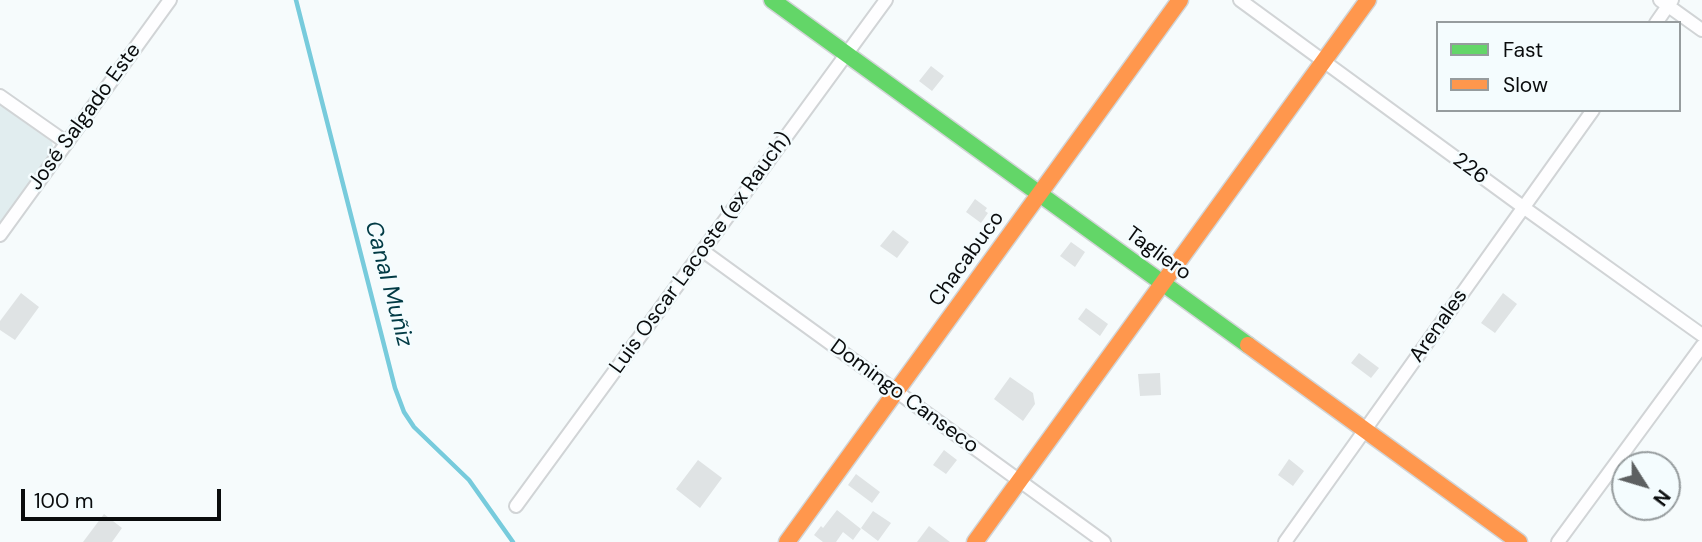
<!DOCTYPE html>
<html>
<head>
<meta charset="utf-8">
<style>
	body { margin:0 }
	#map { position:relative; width:1702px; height:542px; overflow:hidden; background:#f6fbfc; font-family:"DM Sans",sans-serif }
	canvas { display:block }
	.legend { position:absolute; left:1436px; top:21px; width:245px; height:91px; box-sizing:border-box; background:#f4fcfe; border:2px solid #969c9e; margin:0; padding:9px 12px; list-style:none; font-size:21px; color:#0a0c0d }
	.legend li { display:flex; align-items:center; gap:14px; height:35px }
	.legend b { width:35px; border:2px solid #969c9e }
	.north { position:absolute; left:1611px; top:451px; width:70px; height:70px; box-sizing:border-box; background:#f4fcfe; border:2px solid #969c9e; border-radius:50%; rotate:127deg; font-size:19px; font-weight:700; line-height:28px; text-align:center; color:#0a0c0d }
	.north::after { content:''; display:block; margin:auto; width:24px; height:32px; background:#5d6061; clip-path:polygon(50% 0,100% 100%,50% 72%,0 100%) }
	.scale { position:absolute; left:21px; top:489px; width:200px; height:32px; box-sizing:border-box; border:4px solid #0a0c0d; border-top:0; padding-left:9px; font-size:21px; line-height:24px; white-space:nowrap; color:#0a0c0d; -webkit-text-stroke:5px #f4fcfe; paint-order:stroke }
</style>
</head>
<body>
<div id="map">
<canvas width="1702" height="542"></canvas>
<ul class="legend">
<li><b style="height:9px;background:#63d668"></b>Fast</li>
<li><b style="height:9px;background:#ff974d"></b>Slow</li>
</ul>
<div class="north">N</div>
<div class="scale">100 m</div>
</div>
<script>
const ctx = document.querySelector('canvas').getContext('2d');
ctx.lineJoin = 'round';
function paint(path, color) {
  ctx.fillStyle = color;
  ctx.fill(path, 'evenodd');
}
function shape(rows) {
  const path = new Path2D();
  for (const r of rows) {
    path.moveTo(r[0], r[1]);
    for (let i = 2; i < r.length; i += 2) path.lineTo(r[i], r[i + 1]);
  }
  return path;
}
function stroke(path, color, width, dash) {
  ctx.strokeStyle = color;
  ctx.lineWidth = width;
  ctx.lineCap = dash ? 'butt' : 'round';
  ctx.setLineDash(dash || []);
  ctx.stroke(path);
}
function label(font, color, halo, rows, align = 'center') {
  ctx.font = font + ' "DM Sans",sans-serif';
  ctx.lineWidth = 5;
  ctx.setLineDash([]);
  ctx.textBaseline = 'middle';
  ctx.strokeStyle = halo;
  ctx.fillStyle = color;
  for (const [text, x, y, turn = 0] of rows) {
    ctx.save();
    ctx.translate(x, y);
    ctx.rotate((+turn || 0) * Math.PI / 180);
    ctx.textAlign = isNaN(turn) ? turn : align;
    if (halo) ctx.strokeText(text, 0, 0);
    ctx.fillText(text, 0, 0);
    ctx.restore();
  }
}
const built = shape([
	[0,105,52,142,54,151,0,225]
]);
const stream = shape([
	[296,0,395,388,404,412,414,427,469,480,513,542]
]);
const building = shape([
	[931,66,944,76,932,91,919,81],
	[975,199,987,208,985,211,988,213,981,223,966,212],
	[893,230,909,242,897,258,880,246],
	[1071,242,1085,252,1075,267,1060,256],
	[21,293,39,307,15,340,0,330,0,321],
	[1503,293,1517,304,1495,333,1481,323],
	[1086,308,1108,324,1100,336,1078,319],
	[1359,353,1379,368,1371,378,1351,363],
	[1160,373,1161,395,1140,396,1138,374],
	[1010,377,1033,393,1035,404,1023,421,994,399],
	[944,450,957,460,946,474,933,465],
	[1289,459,1304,471,1293,486,1278,475],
	[698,460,722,478,700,508,676,489],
	[856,474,880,492,872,503,848,485],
	[837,510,861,529,853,540,843,532,836,542,823,542,814,535,821,526,823,528],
	[873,511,891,523,878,541,861,528],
	[104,514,122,528,112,542,83,542],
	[929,526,950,542,917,542]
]);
const street = shape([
	[1240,0,1523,207,1702,335],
	[1660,0,1702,30],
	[1656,23,1672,0],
	[0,96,67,143],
	[0,235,170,0],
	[703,251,1104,542],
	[516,506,886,0],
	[1285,542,1593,110],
	[1558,542,1702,346]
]);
const fast = shape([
	[772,0,1248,345]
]);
const slow = shape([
	[1248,345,1519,542],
	[787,542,1180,0],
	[975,542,1368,0]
]);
const streetNames = [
	["José Salgado Este",85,117,-54],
	["226",1470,169,36],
	["Luis Oscar Lacoste (ex Rauch)",701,253,-54],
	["Tagliero",1158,254,36],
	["Chacabuco",967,259,-54],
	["Arenales",1439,326,-55],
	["Domingo Canseco",904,397,36]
];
const waterNames = [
	["Canal Muñiz",388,284,75]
];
paint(built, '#e1edef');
stroke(stream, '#77cbdc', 4.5);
paint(building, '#dfe3e4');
stroke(street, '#d1d4d6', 16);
stroke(fast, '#d1d4d6', 19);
stroke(slow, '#d1d4d6', 19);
stroke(street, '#fefeff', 12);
stroke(fast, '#63d668', 16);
stroke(slow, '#ff974d', 16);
label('21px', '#0a0c0d', '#f4fcfe', streetNames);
label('italic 23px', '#013a44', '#f4fcfe', waterNames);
</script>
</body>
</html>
